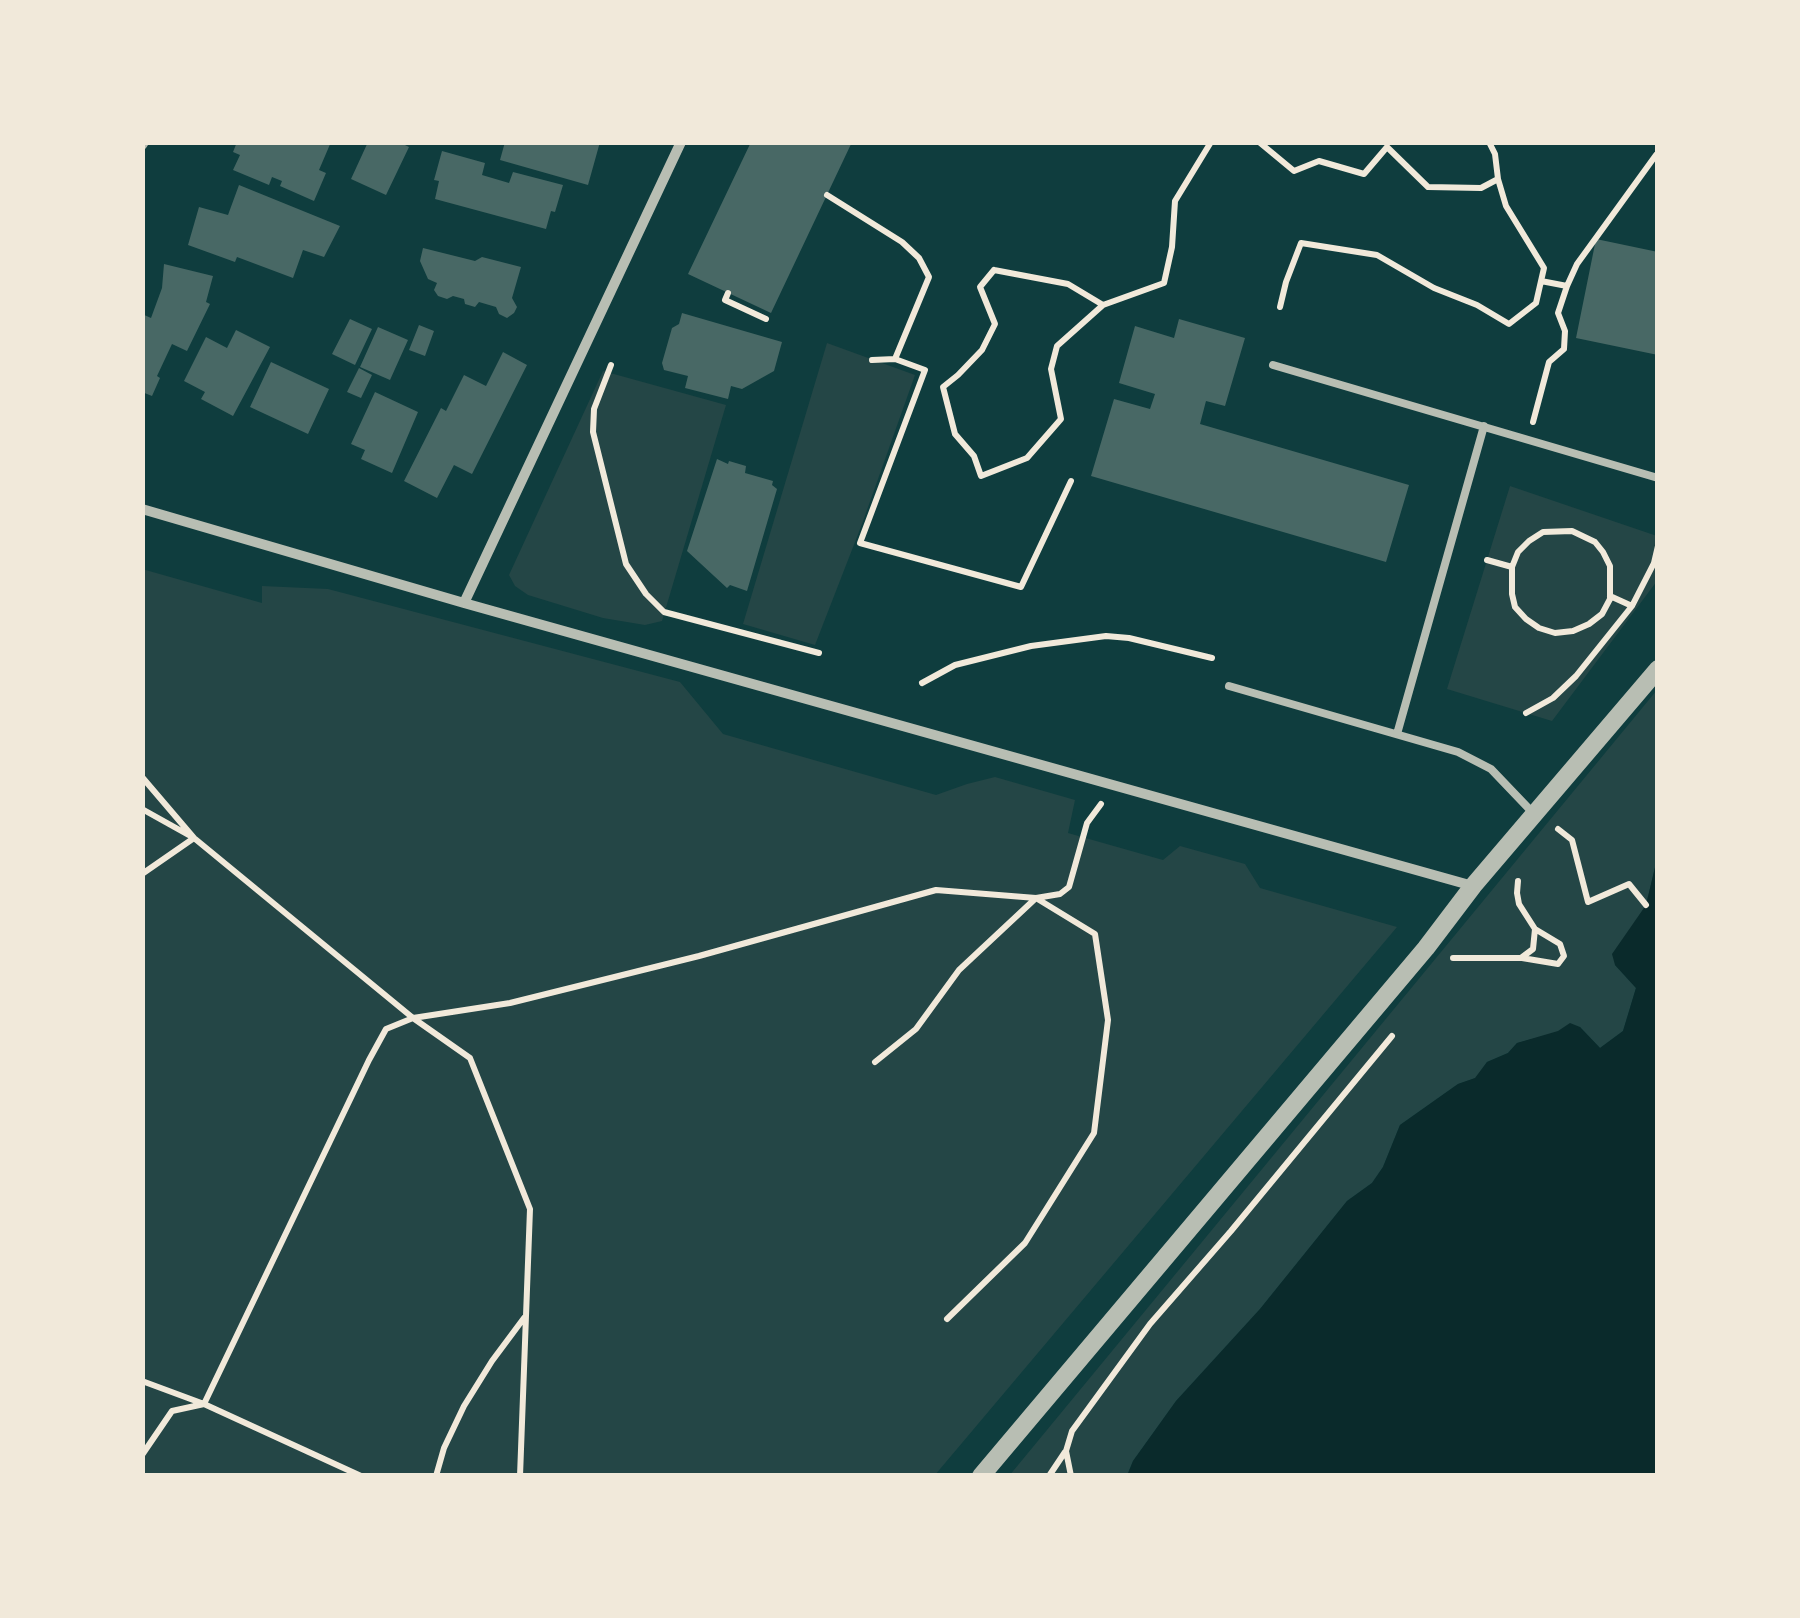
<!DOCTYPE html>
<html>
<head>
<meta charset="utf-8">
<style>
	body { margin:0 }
	#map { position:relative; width:1800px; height:1618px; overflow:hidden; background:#0f3d3e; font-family:"Fira Sans Condensed",sans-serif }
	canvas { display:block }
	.frame { position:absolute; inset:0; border:145px solid #f1e9da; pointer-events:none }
</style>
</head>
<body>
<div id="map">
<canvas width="1800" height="1618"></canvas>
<div class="frame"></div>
</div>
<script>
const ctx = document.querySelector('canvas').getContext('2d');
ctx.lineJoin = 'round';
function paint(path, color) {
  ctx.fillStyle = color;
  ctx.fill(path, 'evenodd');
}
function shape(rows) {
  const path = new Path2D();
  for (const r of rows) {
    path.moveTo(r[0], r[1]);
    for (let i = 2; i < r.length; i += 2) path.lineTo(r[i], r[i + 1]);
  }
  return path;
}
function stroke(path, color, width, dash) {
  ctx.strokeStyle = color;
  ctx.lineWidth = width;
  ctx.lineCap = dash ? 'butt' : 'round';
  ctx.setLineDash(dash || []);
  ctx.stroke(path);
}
const green = shape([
	[827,343,915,375,862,524,815,645,743,624],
	[603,371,726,405,662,621,645,625,603,618,528,595,515,586,509,575],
	[1510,486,1657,536,1657,581,1552,721,1447,689],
	[142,569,262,603,262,586,328,589,680,682,723,734,936,795,967,784,995,777,1075,800,1068,833,1163,860,1180,846,1245,864,1260,888,1397,927,935,1475,143,1475],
	[1657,690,1657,859,1646,905,1615,965,1636,988,1623,1031,1600,1048,1580,1027,1517,1043,1508,1053,1487,1062,1476,1078,1458,1084,1400,1125,1383,1167,1372,1183,1347,1201,1260,1309,1176,1401,1133,1461,1127,1475,1009,1476]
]);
const water = shape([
	[1657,859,1657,1475,1127,1476,1133,1461,1176,1401,1260,1309,1347,1201,1372,1183,1383,1167,1400,1125,1458,1084,1475,1078,1487,1062,1508,1053,1517,1043,1558,1031,1570,1023,1580,1027,1600,1048,1623,1031,1636,988,1615,965,1612,954,1646,905]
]);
const building = shape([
	[237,142,331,142,319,170,326,173,314,201,280,186,282,181,272,177,269,185,233,170,240,155,233,152],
	[368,142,399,142,409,147,386,195,351,179],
	[505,142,600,142,588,185,500,160],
	[751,142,852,142,771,313,688,274],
	[442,151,485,163,482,175,509,183,513,172,563,185,555,212,551,211,546,229,435,199,439,181,434,180],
	[239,185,340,226,324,257,303,250,293,278,237,257,235,262,188,245,199,207,228,215],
	[1596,239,1658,252,1658,355,1576,338],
	[423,248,475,261,482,257,521,267,512,298,517,307,514,313,507,318,499,314,496,307,479,302,475,307,465,304,464,299,453,296,447,299,438,296,434,290,437,283,428,279,420,261],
	[164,264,213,276,206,302,210,304,187,351,172,344,157,376,160,378,152,396,142,392,142,314,151,318,162,288],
	[682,313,782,342,774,371,742,389,731,386,728,399,685,388,688,376,664,370,662,363,672,328,679,324],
	[350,319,372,329,355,365,332,354],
	[1179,319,1245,338,1225,406,1206,401,1200,424,1409,485,1386,562,1091,476,1114,399,1150,409,1155,394,1119,383,1135,326,1174,338],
	[419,325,434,331,425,356,409,350],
	[378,327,408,340,390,380,360,367],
	[236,330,270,347,233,416,201,399,205,392,184,381,206,337,227,348],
	[503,352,527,365,472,474,454,465,437,498,404,481,441,408,446,411,464,375,486,386],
	[271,362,329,389,308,434,250,407],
	[359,368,372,375,361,398,347,392],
	[375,392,418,412,392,473,361,459,365,450,351,444],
	[717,459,728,464,729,461,746,466,745,473,773,481,772,485,777,489,747,591,730,585,727,588,687,551]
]);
const path = shape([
	[1259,142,1294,171,1319,161,1364,174,1387,147,1428,187,1481,188,1498,179],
	[827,195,902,242,919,258,929,277,895,359,925,370,860,543,1021,587,1071,481],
	[994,270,1068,284,1103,305,1057,346,1051,369,1061,419,1027,458,981,476,974,456,955,434,943,387,958,375,982,350,995,324,980,287,994,270],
	[1567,286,1577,264,1656,155],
	[728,293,725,300,766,319],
	[1103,305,1164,283,1172,247,1175,201,1211,142],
	[1280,307,1286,282,1301,243,1377,255,1434,288,1477,305,1509,324,1536,303,1544,268,1506,206,1498,179,1495,154,1489,142],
	[872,360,895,359],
	[611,365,594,409,593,432,626,564,646,594,664,612,819,653],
	[1533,422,1549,362,1564,349,1565,331,1558,313,1567,286,1541,281],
	[1487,560,1512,567,1518,552,1529,541,1543,532,1572,531,1595,542,1603,552,1610,566,1610,599,1602,614,1589,624,1573,631,1555,633,1539,628,1526,619,1515,607,1512,594,1512,567],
	[1610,596,1632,606,1654,563,1658,546],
	[922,683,955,665,1031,646,1106,636,1129,638,1212,658],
	[1526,713,1553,698,1576,676,1632,606],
	[142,777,194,838,413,1018,470,1058,530,1209,520,1476],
	[142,809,194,838,142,874],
	[1558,829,1572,840,1588,902,1629,884,1646,905],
	[1453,958,1521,958,1533,949,1535,929,1519,904,1517,893,1518,881],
	[1522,958,1558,964,1564,956,1560,944,1535,929],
	[875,1062,916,1029,959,970,1036,898,1060,894,1069,887,1087,823,1101,804],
	[142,1381,204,1404,361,1476],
	[142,1455,172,1411,204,1404,369,1060,386,1029,413,1018,510,1003,699,956,936,890,1036,898,1095,934,1108,1020,1094,1133,1025,1243,947,1319],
	[436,1476,444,1448,464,1406,492,1361,524,1318],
	[1049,1476,1065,1452],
	[1071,1476,1066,1451,1072,1431,1150,1324,1231,1231,1392,1036]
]);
const service = shape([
	[1273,365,1658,478],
	[1229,686,1458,752,1491,769,1534,814],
	[1397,734,1484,426]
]);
const minor = shape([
	[142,145,144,142],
	[142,509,464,603,1473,886],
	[464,603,681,142]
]);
const tertiary = shape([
	[981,1476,1426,948,1473,886,1658,669]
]);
paint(green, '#244646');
paint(water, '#0a2a2b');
paint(building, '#486865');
stroke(path, '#f1e9da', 6);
stroke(service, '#b8beb3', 8);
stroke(minor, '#b8beb3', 10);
stroke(tertiary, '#b8beb3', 18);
</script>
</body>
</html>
